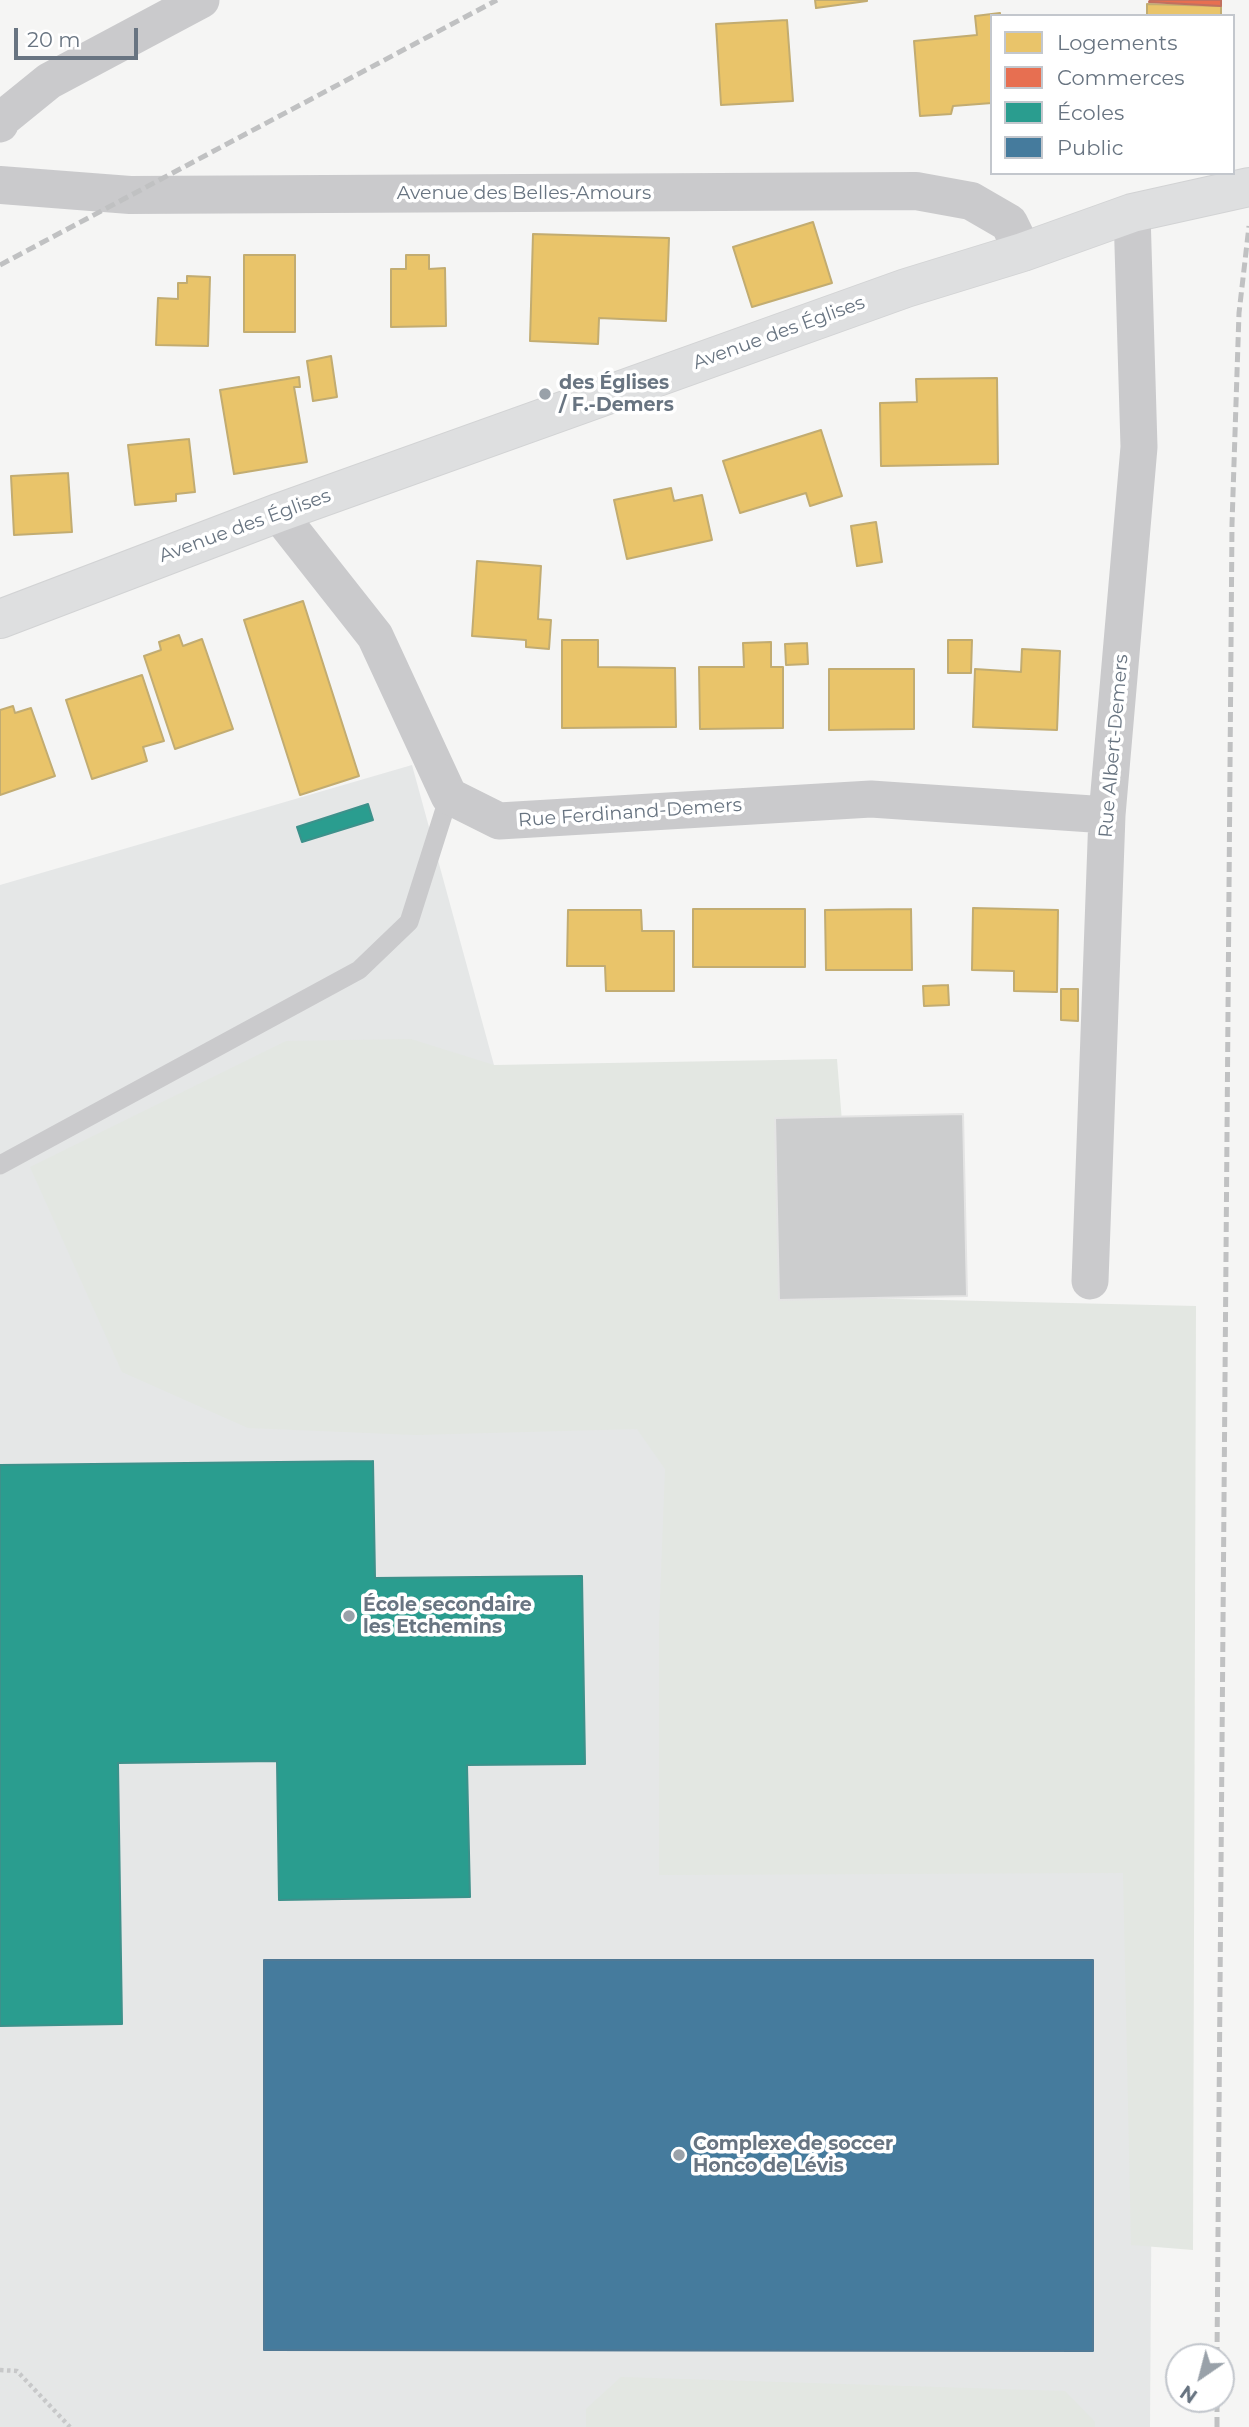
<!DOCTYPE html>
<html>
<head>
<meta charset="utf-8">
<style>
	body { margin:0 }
	#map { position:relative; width:1249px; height:2427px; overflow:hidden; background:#f5f5f4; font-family:Montserrat,sans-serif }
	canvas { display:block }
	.legend { position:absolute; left:990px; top:14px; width:245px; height:161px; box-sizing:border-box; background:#fff; border:2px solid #c3c7cd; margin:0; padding:9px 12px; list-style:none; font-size:21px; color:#687481 }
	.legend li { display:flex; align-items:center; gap:14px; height:35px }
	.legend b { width:35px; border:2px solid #c3c7cd }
	.north { position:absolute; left:1165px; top:2343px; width:70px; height:70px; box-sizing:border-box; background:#fff; border:2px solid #c3c7cd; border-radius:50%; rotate:215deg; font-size:19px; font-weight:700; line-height:28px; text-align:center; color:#687481 }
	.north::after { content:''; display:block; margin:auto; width:24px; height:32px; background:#99a1a9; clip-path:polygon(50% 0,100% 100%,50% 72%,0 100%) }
	.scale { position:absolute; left:14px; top:28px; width:124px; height:32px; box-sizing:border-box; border:4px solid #687481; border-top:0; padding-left:9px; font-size:21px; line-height:24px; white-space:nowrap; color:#687481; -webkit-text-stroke:5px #fff; paint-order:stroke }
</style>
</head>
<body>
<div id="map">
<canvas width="1249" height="2427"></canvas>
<ul class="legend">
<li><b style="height:19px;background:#e9c46a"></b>Logements</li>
<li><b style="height:19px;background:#e76f51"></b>Commerces</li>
<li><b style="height:19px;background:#2a9d8f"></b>Écoles</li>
<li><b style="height:19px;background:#457b9d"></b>Public</li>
</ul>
<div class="north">N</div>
<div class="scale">20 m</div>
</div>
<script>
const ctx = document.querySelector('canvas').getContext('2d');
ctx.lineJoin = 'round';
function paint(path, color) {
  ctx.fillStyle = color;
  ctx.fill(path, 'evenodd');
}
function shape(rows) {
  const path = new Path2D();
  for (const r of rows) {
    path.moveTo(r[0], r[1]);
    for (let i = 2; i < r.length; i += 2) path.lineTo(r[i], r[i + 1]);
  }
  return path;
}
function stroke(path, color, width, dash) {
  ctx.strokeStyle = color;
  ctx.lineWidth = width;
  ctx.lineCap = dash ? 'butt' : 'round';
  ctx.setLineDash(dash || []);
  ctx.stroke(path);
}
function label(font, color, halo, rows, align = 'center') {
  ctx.font = font + ' Montserrat,sans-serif';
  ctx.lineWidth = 7;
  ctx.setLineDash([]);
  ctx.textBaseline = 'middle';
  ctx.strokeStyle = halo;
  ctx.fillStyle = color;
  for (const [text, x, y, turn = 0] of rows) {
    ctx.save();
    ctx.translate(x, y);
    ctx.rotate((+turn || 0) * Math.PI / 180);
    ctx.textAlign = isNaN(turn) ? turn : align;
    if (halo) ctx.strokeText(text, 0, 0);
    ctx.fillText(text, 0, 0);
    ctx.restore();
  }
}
const built = shape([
	[412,765,494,1065,703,1395,1154,1836,1150,2427,0,2427,0,885]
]);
const green = shape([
	[411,1039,494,1065,837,1059,856,1298,1196,1306,1193,2250,1131,2245,1123,1873,659,1875,659,1625,665,1469,637,1429,415,1435,248,1428,122,1372,30,1167,286,1041],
	[621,2377,1065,2391,1095,2422,1095,2427,586,2427,586,2409]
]);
const homes = shape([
	[815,0,867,0,867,1,816,8,815,0],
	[1147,4,1221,6,1221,16,1147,16,1147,4],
	[1000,13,1000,16,992,16,992,103,953,106,951,114,920,116,914,41,977,35,975,16,1000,13],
	[787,20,793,101,721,105,716,24,787,20],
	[813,222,832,283,752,307,733,247,813,222],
	[533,234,669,238,666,321,599,318,598,344,530,341,533,234],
	[244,255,295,255,295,332,244,332,244,255],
	[406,255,429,255,429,269,445,268,446,326,391,327,391,269,406,269,406,255],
	[187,276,210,277,208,346,156,345,158,298,178,299,178,283,187,283,187,276],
	[331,356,337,397,313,401,307,361,331,356],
	[299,377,300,387,294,387,307,462,234,474,220,390,299,377],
	[997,378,998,464,881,466,880,403,917,402,916,379,997,378],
	[821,430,842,496,810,506,806,493,740,513,723,461,821,430],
	[189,439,195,492,176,494,176,501,135,505,128,445,189,439],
	[68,473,72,532,14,535,11,476,68,473],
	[671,488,674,501,702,495,712,540,627,559,614,500,671,488],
	[876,522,882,562,857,566,851,526,876,522],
	[477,561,541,566,538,619,551,620,549,649,526,647,526,640,472,636,477,561],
	[303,601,359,776,300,795,244,620,303,601],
	[179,635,183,646,202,639,233,729,175,749,144,656,161,650,159,642,179,635],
	[562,640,598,640,598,667,675,668,676,727,562,728,562,640],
	[948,640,972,640,971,673,948,673,948,640],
	[771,642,771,667,783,667,783,728,700,729,699,667,744,667,743,643,771,642],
	[807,643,808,664,786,665,785,644,807,643],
	[1022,649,1060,651,1057,730,973,727,975,669,1021,672,1022,649],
	[829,669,914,669,914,729,829,730,829,669],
	[142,675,164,741,143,747,147,761,92,779,66,700,142,675],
	[13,706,15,713,31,708,55,776,0,795,0,710,13,706],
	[973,908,1058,910,1057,992,1014,991,1014,971,972,970,973,908],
	[693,909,805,909,805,967,693,967,693,909],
	[911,909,912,970,826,970,825,910,911,909],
	[568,910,641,910,642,931,674,931,674,991,606,991,605,966,567,966,568,910],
	[948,985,949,1005,924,1006,923,986,948,985],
	[1061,989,1078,989,1078,1021,1061,1020,1061,989]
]);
const shops = shape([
	[1150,0,1221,0,1221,6,1149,2,1150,0]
]);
const schools = shape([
	[368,804,373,820,302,842,297,827,368,804],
	[373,1461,375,1578,582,1576,585,1764,467,1765,470,1897,279,1900,277,1761,118,1763,122,2024,0,2026,0,1465,373,1461]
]);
const public = shape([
	[264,1960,1093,1960,1093,2351,264,2350,264,1960]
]);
const building = shape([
	[963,1114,967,1296,779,1300,775,1118,963,1114]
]);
const path = shape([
	[0,2370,17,2371,70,2427]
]);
const service = shape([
	[0,1165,359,970,409,922,449,796]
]);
const minor = shape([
	[0,124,1,120,49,81,201,0],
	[278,513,375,636,449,796,499,821,871,799,1107,815],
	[1090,1281,1107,815,1139,447,1132,213]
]);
const tertiary = shape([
	[0,185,130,195,916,191,971,201,1009,223,1023,252]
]);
const primary = shape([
	[0,619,278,513,906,288,1023,252,1132,213,1249,187]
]);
const rail = shape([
	[0,265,497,0],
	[1217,2357,1232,524,1239,313,1249,226],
	[1217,2427,1217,2399]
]);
const markers = [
	[545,394,7,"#99a1a9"],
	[349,1616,7,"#99a1a9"],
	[679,2155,7,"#99a1a9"]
];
const streetNames = [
	["Avenue des Belles-Amours",524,193],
	["Avenue des Églises",779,333,-20],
	["Avenue des Églises",245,526,-20],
	["Rue Albert-Demers",1114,746,-85],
	["Rue Ferdinand-Demers",630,813,-4]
];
const poiNames = [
	["des Églises",559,383],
	["/ F.-Demers",559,405],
	["École secondaire",363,1605],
	["les Etchemins",363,1627],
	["Complexe de soccer",693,2144],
	["Honco de Lévis",693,2166]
];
paint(built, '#e5e7e7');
paint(green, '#e3e7e2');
paint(homes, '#e9c46a');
stroke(homes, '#c2ac71', 2);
paint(shops, '#e76f51');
stroke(shops, '#c1705f', 2);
paint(schools, '#2a9d8f');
stroke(schools, '#3d918b', 2);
paint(public, '#457b9d');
stroke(public, '#507995', 2);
paint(building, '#cccdce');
stroke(building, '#e4e4e4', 2);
stroke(primary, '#d2d3d4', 40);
stroke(path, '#c7c8c9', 4.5, [3.5, 3.5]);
stroke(service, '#cacacc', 19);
stroke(minor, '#cacacc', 37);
stroke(tertiary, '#cacacc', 38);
stroke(primary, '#dedfe0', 38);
stroke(rail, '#c0c1c2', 5, [10, 5]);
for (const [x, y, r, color] of markers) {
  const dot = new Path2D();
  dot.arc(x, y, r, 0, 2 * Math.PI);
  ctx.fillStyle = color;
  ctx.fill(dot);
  stroke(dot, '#fff', 2.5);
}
label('19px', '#687481', '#fff', streetNames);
label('bold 19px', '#687481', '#fff', poiNames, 'left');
</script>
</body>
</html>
